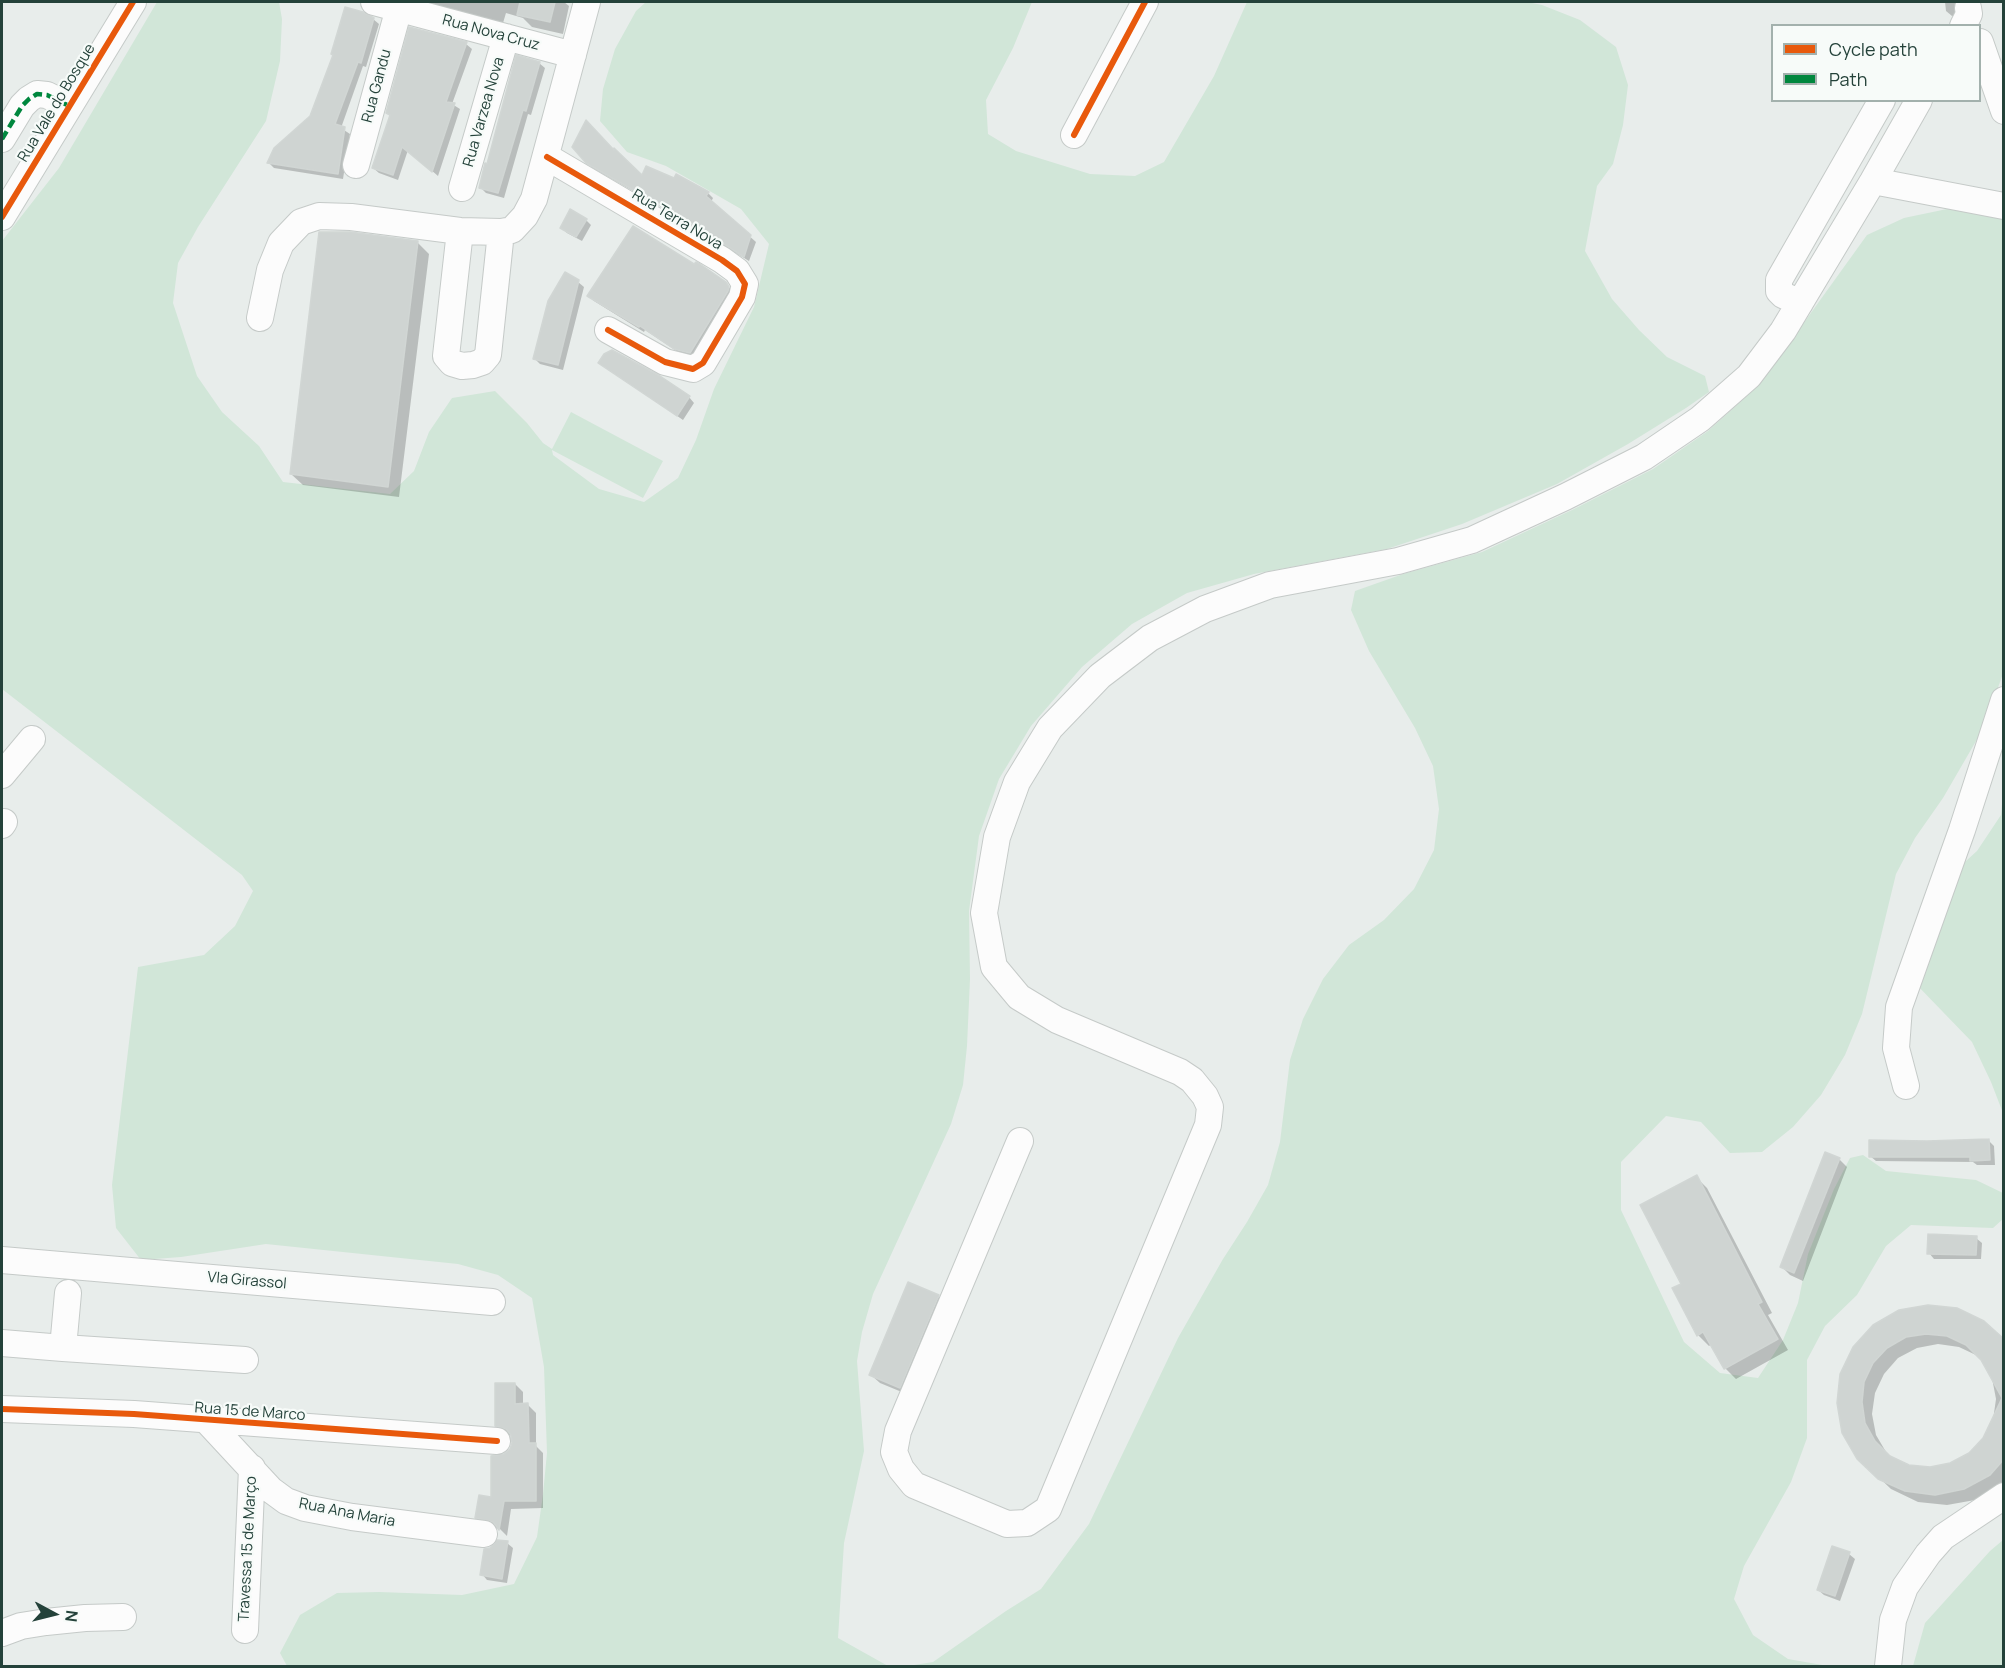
<!DOCTYPE html>
<html>
<head>
<meta charset="utf-8">
<style>
	body { margin:0 }
	#map { position:relative; width:2005px; height:1668px; overflow:hidden; background:#e8edeb; font-family:Manrope,sans-serif }
	canvas { display:block }
	.frame { position:absolute; inset:0; border:3px solid #24423a; pointer-events:none }
	.legend { position:absolute; left:1771px; top:24px; width:210px; height:78px; box-sizing:border-box; background:#f7fbf9; border:2px solid #a3b1ad; margin:0; padding:8px 10px; list-style:none; font-size:18px; color:#24423a }
	.legend li { display:flex; align-items:center; gap:12px; height:30px }
	.legend b { width:30px; border:2px solid #a3b1ad }
	.north { position:absolute; left:24px; top:1584px; width:60px; height:60px; -webkit-text-stroke:4px #f7fbf9; paint-order:stroke; rotate:97deg; font-size:16px; font-weight:700; line-height:24px; text-align:center; color:#24423a }
	.north::after { content:''; display:block; margin:auto; width:21px; height:27px; background:#24423a; clip-path:polygon(50% 0,100% 100%,50% 72%,0 100%) }
</style>
</head>
<body>
<div id="map">
<canvas width="2005" height="1668"></canvas>
<div class="frame"></div>
<ul class="legend">
<li><b style="height:8px;background:#e8590c"></b>Cycle path</li>
<li><b style="height:8px;background:#00873e"></b>Path</li>
</ul>
<div class="north">N</div>
</div>
<script>
const ctx = document.querySelector('canvas').getContext('2d');
ctx.lineJoin = 'round';
function paint(path, color) {
  ctx.fillStyle = color;
  ctx.fill(path, 'evenodd');
}
function shape(rows) {
  const path = new Path2D();
  for (const r of rows) {
    path.moveTo(r[0], r[1]);
    for (let i = 2; i < r.length; i += 2) path.lineTo(r[i], r[i + 1]);
  }
  return path;
}
function stroke(path, color, width, dash) {
  ctx.strokeStyle = color;
  ctx.lineWidth = width;
  ctx.lineCap = dash ? 'butt' : 'round';
  ctx.setLineDash(dash || []);
  ctx.stroke(path);
}
function label(font, color, halo, rows, align = 'center') {
  ctx.font = font + ' Manrope,sans-serif';
  ctx.lineWidth = 4.5;
  ctx.setLineDash([]);
  ctx.textBaseline = 'middle';
  ctx.strokeStyle = halo;
  ctx.fillStyle = color;
  for (const [text, x, y, turn = 0] of rows) {
    ctx.save();
    ctx.translate(x, y);
    ctx.rotate((+turn || 0) * Math.PI / 180);
    ctx.textAlign = isNaN(turn) ? turn : align;
    if (halo) ctx.strokeText(text, 0, 0);
    ctx.fillText(text, 0, 0);
    ctx.restore();
  }
}
const green = shape([
	[157,2,279,2,282,19,280,61,266,121,198,227,178,263,173,303,197,376,222,412,259,446,283,482,390,494,414,471,429,432,452,398,495,391,527,423,543,443,552,449,571,412,663,461,643,498,552,450,553,455,599,489,644,502,678,478,696,440,714,389,754,307,769,244,741,209,666,166,627,152,600,121,603,89,615,49,636,11,646,2,1032,2,1013,48,986,100,988,134,1016,151,1090,174,1135,176,1164,162,1214,76,1247,2,1527,2,1542,5,1580,20,1616,47,1628,85,1623,125,1613,164,1597,186,1585,251,1612,299,1639,330,1667,357,1705,376,1709,392,1686,408,1628,444,1557,484,1462,524,1387,549,1254,574,1187,593,1132,624,1082,667,1031,726,999,779,979,836,969,911,970,979,967,1046,963,1085,951,1124,873,1294,862,1332,857,1361,864,1451,844,1543,838,1638,888,1666,287,1666,280,1653,300,1615,337,1593,379,1592,462,1595,514,1584,537,1537,543,1494,547,1453,544,1367,532,1298,498,1275,458,1264,266,1244,181,1257,141,1260,116,1228,112,1185,138,967,204,955,235,926,253,891,242,875,2,689,2,241,59,168],
	[1947,209,1990,211,2003,216,2004,671,1983,729,1943,798,1915,838,1896,874,1862,1014,1845,1055,1821,1095,1793,1127,1762,1152,1730,1153,1701,1122,1666,1116,1621,1162,1621,1210,1684,1342,1720,1373,1758,1378,1783,1340,1798,1303,1808,1254,1834,1189,1850,1158,1863,1155,1886,1171,1976,1180,2003,1193,2003,1219,1993,1228,1911,1225,1886,1246,1857,1295,1825,1326,1807,1360,1807,1438,1791,1482,1744,1566,1734,1599,1753,1635,1788,1659,1828,1666,908,1666,933,1662,1006,1611,1041,1589,1089,1524,1178,1338,1223,1259,1247,1222,1268,1185,1280,1142,1290,1060,1303,1019,1323,979,1349,945,1384,920,1414,889,1434,850,1439,809,1433,766,1415,728,1369,651,1351,610,1355,591,1403,574,1482,552,1572,510,1653,469,1708,431,1759,385,1867,235,1904,218],
	[2003,793,2003,1113,1991,1082,1972,1042,1914,982,1946,879,1977,851,2001,815],
	[2003,1540,2003,1666,1913,1666,1925,1623,1990,1551]
]);
const shadow = shape([
	[413,2,564,2,569,6,563,34,532,27,523,18,506,13,503,23,473,15,472,19],
	[1945,2,1964,2,1958,15,1952,16,1946,11],
	[373,19,379,24,366,67,363,66,341,128,350,134,343,179,274,168,269,163,312,117],
	[410,29,466,44,472,49,452,104,460,109,438,176,408,150,398,180,379,173,373,168,391,116,387,113],
	[539,63,545,68,531,115,528,114,504,198,486,193,481,188,488,166],
	[614,152,642,178,708,193,713,198,711,202,756,242,749,261,666,210,593,168,587,162],
	[586,220,591,225,582,241,567,233,562,228],
	[417,242,429,254,399,497,303,485,291,474],
	[578,282,584,287,563,370,540,364,534,358],
	[725,283,734,293,696,357,681,354,645,330,644,332,594,301,589,296],
	[600,363,689,397,694,403,683,420],
	[1989,1141,1994,1146,1995,1165,1977,1165,1973,1162,1876,1161,1870,1156,1927,1142],
	[1839,1159,1847,1167,1803,1281,1790,1275,1782,1267],
	[1696,1177,1707,1188,1772,1313,1768,1315,1788,1350,1736,1379,1725,1368,1712,1344,1709,1346,1698,1335],
	[1976,1238,1982,1243,1981,1259,1934,1259,1929,1253],
	[938,1297,946,1305,909,1395,880,1383,871,1375],
	[1874,1326,2004,1341,2004,1482,2001,1485,1975,1500,1947,1505,1918,1502,1891,1489,1870,1469,1844,1432],
	[1938,1344,1959,1347,1978,1356,1983,1360,1992,1378,1996,1399,1993,1420,1984,1439,1970,1455,1951,1465,1930,1469,1909,1466,1889,1457,1876,1435,1872,1414,1875,1393,1884,1374,1898,1358,1917,1348],
	[515,1384,523,1392,523,1405,528,1405,536,1413,536,1446,543,1453,543,1508,511,1509,507,1536,500,1529,485,1525,477,1517,492,1499,505,1456,511,1450,513,1443,512,1436,505,1433,497,1425],
	[507,1543,513,1548,507,1583,487,1580,482,1574],
	[1849,1554,1855,1559,1840,1601,1824,1595,1818,1590]
]);
const building = shape([
	[520,2,555,2,550,22,517,15,520,2],
	[345,7,363,12,374,18,361,63,358,62,335,124,345,127,338,174,267,163,274,148,310,116,333,55,331,54,345,7],
	[409,27,467,42,446,102,455,103,432,172,402,147,393,175,372,168,390,115,386,113,409,27],
	[516,55,540,62,526,111,523,110,498,193,479,188,485,163,487,164,516,55],
	[586,120,614,150,614,148,642,175,646,166,674,178,676,174,709,192,706,196,751,235,744,257,691,223,586,163,572,147,586,120],
	[570,209,587,219,576,237,560,228,570,209],
	[633,226,694,264,696,262,700,264,726,282,729,287,728,291,690,353,674,349,640,326,639,327,587,296,633,226],
	[319,232,350,232,418,241,388,487,290,474,319,232],
	[565,272,579,280,558,365,533,359,548,301,565,272],
	[612,350,660,376,690,396,677,416,598,363,604,354,612,350],
	[1989,1139,1990,1160,1970,1161,1970,1157,1869,1157,1869,1140,1927,1141,1989,1139],
	[1825,1152,1840,1158,1794,1273,1780,1267,1825,1152],
	[1697,1175,1762,1302,1758,1304,1778,1339,1724,1369,1703,1332,1697,1336,1672,1288,1681,1284,1640,1205,1697,1175],
	[1928,1234,1977,1236,1976,1255,1927,1254,1928,1234],
	[908,1282,939,1295,900,1388,869,1375,908,1282],
	[1928,1305,1957,1308,1984,1321,2004,1339,2004,1459,1990,1475,1964,1489,1935,1495,1905,1491,1878,1479,1857,1459,1842,1433,1837,1403,1840,1374,1853,1347,1873,1325,1899,1310,1928,1305],
	[1926,1334,1947,1336,1966,1345,1981,1360,2002,1398,1983,1438,1969,1453,1950,1463,1930,1467,1909,1465,1890,1456,1875,1441,1865,1423,1862,1402,1864,1382,1873,1363,1887,1348,1906,1337,1926,1334],
	[495,1383,515,1383,515,1404,528,1403,529,1443,536,1443,536,1501,504,1501,499,1530,493,1522,475,1518,479,1495,491,1497,491,1456,504,1454,510,1449,512,1443,511,1435,506,1429,495,1426,495,1383],
	[497,1540,508,1541,502,1579,480,1575,484,1549,490,1548,497,1540],
	[1832,1546,1850,1552,1835,1596,1817,1590,1832,1546]
]);
const minor = shape([
	[374,2,573,55],
	[1963,26,1969,14,1968,8],
	[1980,42,2004,111],
	[1074,135,1145,2],
	[2,139,22,106,29,99,37,94,47,95,69,106],
	[547,157,722,260,737,271,745,284,742,297,703,363,693,369,665,362,608,330],
	[356,165,399,8],
	[1873,181,2004,206],
	[462,188,506,37],
	[2,217,133,2],
	[460,231,446,356,452,363,462,366,473,365,482,362,488,355,501,232],
	[1800,303,1783,295,1779,291,1779,280,1882,100],
	[260,318,270,270,281,243,301,222,319,216,351,217,460,231,501,232,512,230,525,216,534,199,587,2],
	[2,775,32,739],
	[2,825,4,822],
	[1906,1086,1896,1048,1899,1007,1962,830,2004,700],
	[1020,1141,898,1431,894,1452,901,1469,914,1485,1007,1524,1027,1523,1048,1509,1208,1125,1210,1107,1205,1096,1192,1080,1180,1072,1057,1020,1019,997,994,967,984,913,997,837,1017,782,1050,728,1100,676,1150,638,1205,609,1270,585,1398,561,1472,540,1565,497,1644,457,1700,419,1749,376,1783,331,1873,181,1919,100],
	[2,1260,492,1302],
	[2,1343,63,1348,245,1360],
	[63,1348,68,1293],
	[2,1409,134,1414,497,1441],
	[207,1421,271,1490,286,1501,305,1508,352,1517,484,1534],
	[245,1630,252,1468],
	[2,1633,21,1626,46,1622,85,1618,123,1617],
	[1888,1666,1893,1620,1905,1587,1928,1554,1943,1537,2004,1496]
]);
const quiet = shape([
	[2,139,22,106,29,99,37,94,47,95,69,106]
]);
const cycleway = shape([
	[1074,135,1145,2],
	[547,157,722,260,737,271,745,284,742,297,703,363,693,369,665,362,608,330],
	[2,217,133,2],
	[2,1409,134,1414,497,1441]
]);
const streetNames = [
	["Rua Nova Cruz",491,33,15],
	["Rua Gandu",377,86,-75],
	["Rua Vale do Bosque",57,103,-59],
	["Rua Varzea Nova",484,112,-74],
	["Rua Terra Nova",677,220,31],
	["VIa Girassol",247,1281,5],
	["Rua 15 de Marco",250,1412,4],
	["Rua Ana Maria",347,1513,11],
	["Travessa 15 de Março",248,1549,-87]
];
paint(green, '#d1e6d8');
paint(shadow, '#0003');
paint(building, '#cfd4d2');
stroke(building, '#d1d6d4', 1.5);
stroke(minor, '#c5cac8', 28);
stroke(minor, '#fcfcfc', 26);
stroke(quiet, '#00873e', 4.5, [9, 4.5]);
stroke(cycleway, '#e8590c', 6);
label('15px', '#24423a', '#f7fbf9', streetNames);
</script>
</body>
</html>
